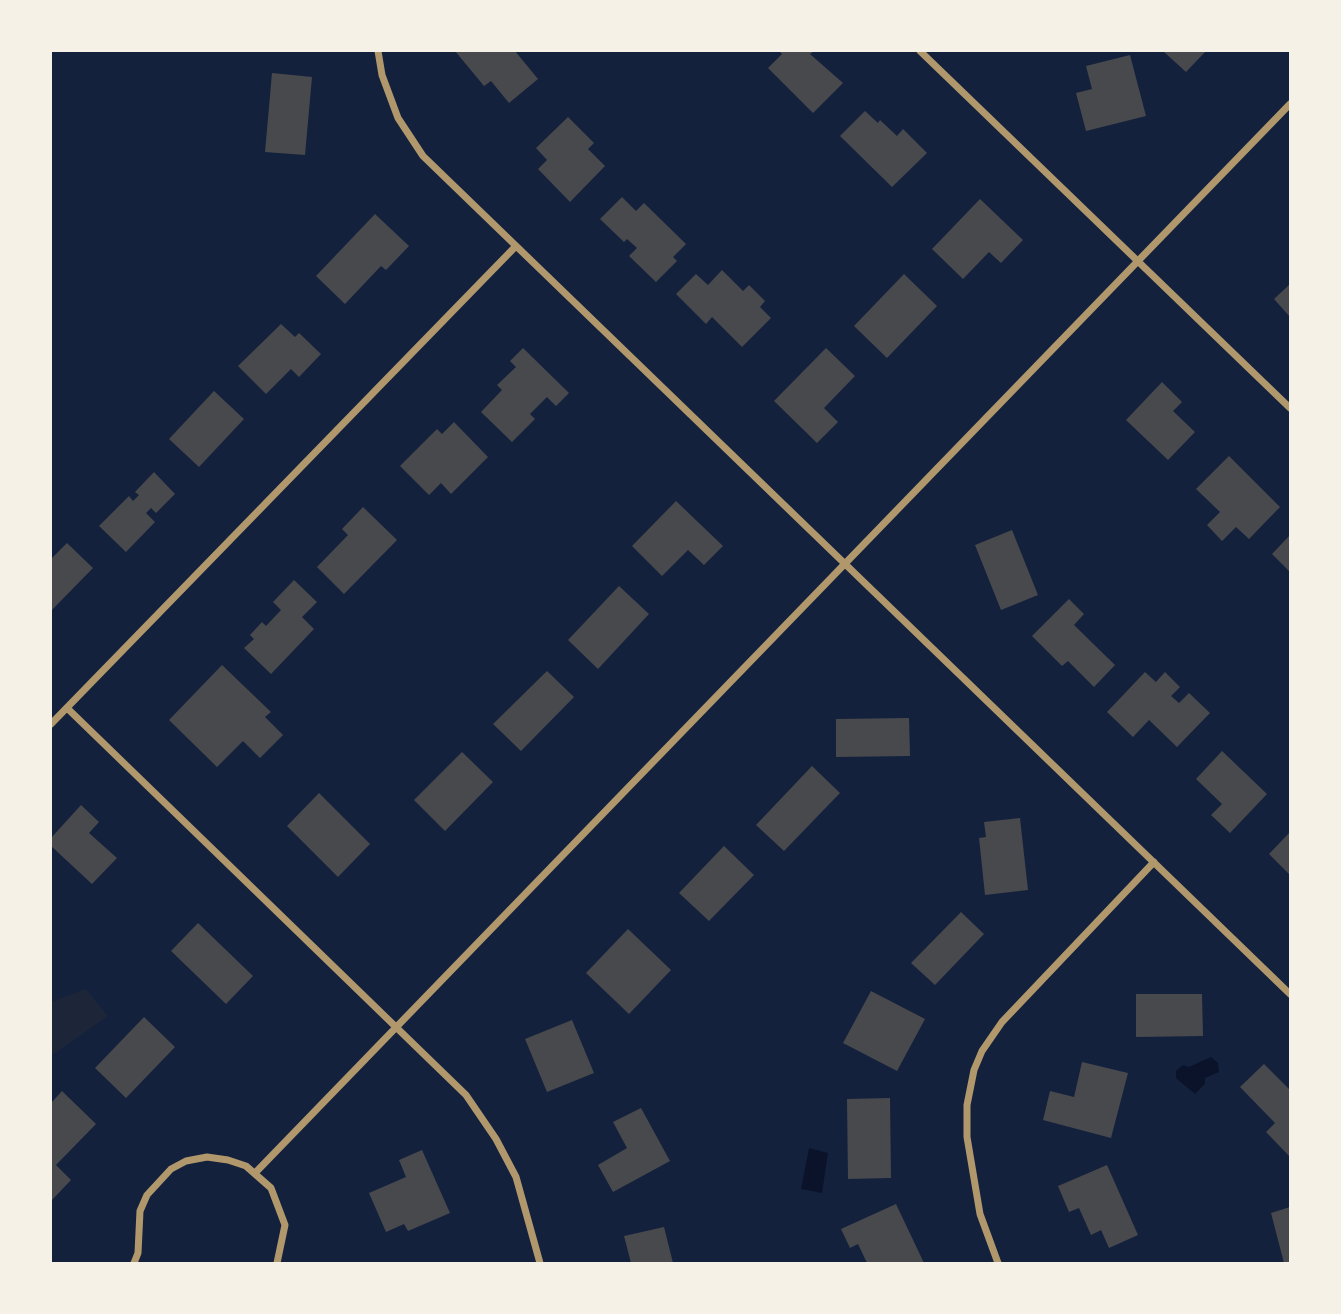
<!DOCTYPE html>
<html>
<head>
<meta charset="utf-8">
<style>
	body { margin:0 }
	#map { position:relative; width:1341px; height:1314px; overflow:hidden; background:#14213d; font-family:Quicksand,sans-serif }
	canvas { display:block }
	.frame { position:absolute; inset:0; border:52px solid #f6f1e7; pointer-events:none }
</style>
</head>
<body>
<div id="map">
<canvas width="1341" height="1314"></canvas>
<div class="frame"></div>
</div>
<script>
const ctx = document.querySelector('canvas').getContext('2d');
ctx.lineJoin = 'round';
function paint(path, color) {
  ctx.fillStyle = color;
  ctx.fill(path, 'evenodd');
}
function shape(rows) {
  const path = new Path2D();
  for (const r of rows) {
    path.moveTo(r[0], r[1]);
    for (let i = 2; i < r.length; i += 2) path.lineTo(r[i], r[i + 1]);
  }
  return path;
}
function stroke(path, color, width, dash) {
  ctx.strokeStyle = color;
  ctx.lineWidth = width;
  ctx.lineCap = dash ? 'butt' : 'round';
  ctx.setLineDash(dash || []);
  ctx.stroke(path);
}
const green = shape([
	[86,989,108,1016,51,1056,51,1002]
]);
const water = shape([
	[1211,1057,1218,1063,1219,1072,1205,1078,1205,1084,1195,1094,1176,1078,1176,1071,1183,1065,1189,1067],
	[809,1148,828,1153,822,1193,801,1189]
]);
const building = shape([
	[455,51,515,51,538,79,509,103,491,81,484,86],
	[779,51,814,51,810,54,843,83,813,113,768,68,782,54],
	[1163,51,1206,51,1186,72],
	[1130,55,1146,116,1086,131,1076,93,1092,89,1086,66],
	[272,73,312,77,305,155,265,152],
	[865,111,878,123,880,120,897,136,903,129,927,153,892,187,840,136],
	[568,117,594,143,588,149,605,166,570,202,538,169,547,160,536,148],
	[622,197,636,211,644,203,686,244,673,257,677,261,656,282,629,256,637,248,627,239,624,242,600,219],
	[980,199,1023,240,1001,263,989,252,963,279,932,249],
	[375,214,409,246,386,270,381,266,345,304,316,276],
	[722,270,743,291,749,285,765,301,760,307,771,318,742,347,712,317,706,324,676,294,696,274,708,285],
	[904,274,937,306,887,358,854,326],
	[1290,284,1290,317,1274,299],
	[281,324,295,337,299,333,321,354,299,377,291,369,266,394,238,366],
	[523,348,569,393,556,406,547,397,530,414,535,419,512,442,481,412,502,390,497,385,516,367,510,361],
	[826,348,855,376,824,408,838,422,817,443,774,401],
	[1162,382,1182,402,1173,411,1195,432,1168,460,1126,420],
	[214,391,244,419,199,467,169,439],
	[454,422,488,457,451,494,441,483,429,495,400,466,437,429,442,434],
	[1229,456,1280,507,1249,539,1236,527,1222,541,1207,525,1220,512,1196,489],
	[154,472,175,494,156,513,151,508,146,513,155,522,126,552,99,526,129,496,133,501,139,495,135,492],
	[676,501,723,546,704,565,688,550,662,576,632,546],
	[363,507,397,540,344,594,317,567,348,535,342,529],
	[1012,530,1038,595,1001,610,975,545],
	[1290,535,1290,572,1272,554],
	[67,543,93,568,51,611,51,559],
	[294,580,317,602,302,617,314,629,271,674,244,648,254,639,250,635,262,622,266,626,281,610,273,602],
	[619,586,649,614,598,669,568,640],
	[1069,599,1084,614,1074,625,1115,665,1094,687,1068,661,1062,666,1032,636],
	[222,665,271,712,265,717,283,735,260,758,243,741,217,767,169,720],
	[547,671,574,697,521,751,493,724],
	[1145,672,1156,682,1165,672,1180,687,1171,696,1179,703,1189,693,1210,713,1177,747,1149,720,1133,737,1107,712],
	[909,718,910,756,836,757,836,719],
	[1222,751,1267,794,1230,833,1211,815,1222,804,1196,779],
	[462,752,493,782,445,831,414,800],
	[812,766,840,793,784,851,756,825],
	[319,793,370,844,338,877,287,826],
	[81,805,99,822,89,833,117,858,92,884,51,846,51,838],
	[1020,818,1028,890,985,895,979,838,986,837,984,822],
	[1290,832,1290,875,1269,854],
	[724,846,754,875,709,921,679,893],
	[961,912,984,934,935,985,911,963],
	[198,923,253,976,226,1004,171,951],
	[628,929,671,970,629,1014,586,973],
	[871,991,925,1019,897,1071,843,1043],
	[1136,994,1202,994,1203,1036,1136,1037],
	[144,1017,175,1047,126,1098,95,1068],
	[572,1020,594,1073,547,1092,525,1039],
	[1082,1062,1128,1073,1111,1138,1043,1120,1050,1091,1074,1097],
	[1264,1064,1290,1090,1290,1157,1266,1132,1275,1123,1240,1087],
	[62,1091,96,1124,56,1165,71,1180,51,1201,51,1103],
	[890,1098,891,1178,848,1179,847,1099],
	[641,1108,670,1161,613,1192,598,1165,627,1148,613,1122],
	[422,1150,450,1213,408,1231,404,1224,386,1232,369,1193,406,1177,399,1160],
	[1107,1165,1138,1235,1109,1248,1101,1230,1091,1235,1079,1208,1069,1212,1058,1186],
	[896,1204,924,1263,867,1263,858,1244,850,1248,841,1229],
	[1290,1207,1290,1263,1284,1263,1271,1213],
	[664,1227,673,1263,631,1263,624,1236]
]);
const minor = shape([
	[378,51,382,75,398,118,423,156,1290,994],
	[920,51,1290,408],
	[67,708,466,1095,496,1139,516,1177,540,1263],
	[51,724,515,247],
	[256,1172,1290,104],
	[134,1263,138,1253,140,1211,147,1195,171,1169,186,1161,207,1157,228,1160,246,1166,271,1188,285,1225,277,1263],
	[998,1263,980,1214,967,1137,967,1105,974,1070,982,1051,1002,1022,1154,862]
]);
paint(green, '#1d2539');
paint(water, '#0b132b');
paint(building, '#48494c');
stroke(minor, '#b1986c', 7);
</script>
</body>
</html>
